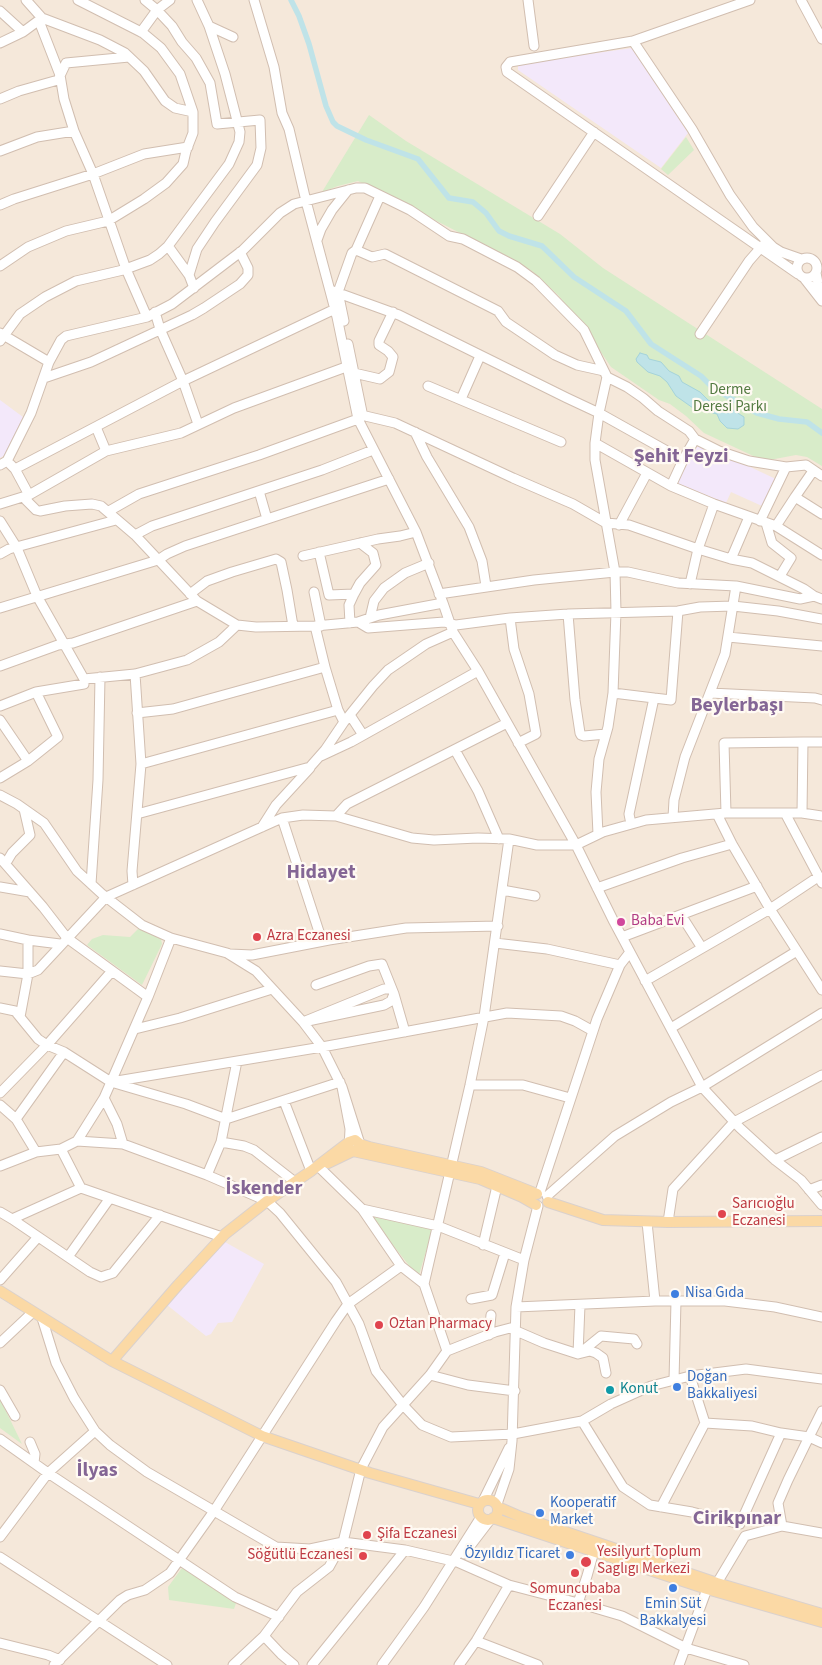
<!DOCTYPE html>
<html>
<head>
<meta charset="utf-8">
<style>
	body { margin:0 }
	canvas { display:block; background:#fdf6ec }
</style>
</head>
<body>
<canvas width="822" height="1665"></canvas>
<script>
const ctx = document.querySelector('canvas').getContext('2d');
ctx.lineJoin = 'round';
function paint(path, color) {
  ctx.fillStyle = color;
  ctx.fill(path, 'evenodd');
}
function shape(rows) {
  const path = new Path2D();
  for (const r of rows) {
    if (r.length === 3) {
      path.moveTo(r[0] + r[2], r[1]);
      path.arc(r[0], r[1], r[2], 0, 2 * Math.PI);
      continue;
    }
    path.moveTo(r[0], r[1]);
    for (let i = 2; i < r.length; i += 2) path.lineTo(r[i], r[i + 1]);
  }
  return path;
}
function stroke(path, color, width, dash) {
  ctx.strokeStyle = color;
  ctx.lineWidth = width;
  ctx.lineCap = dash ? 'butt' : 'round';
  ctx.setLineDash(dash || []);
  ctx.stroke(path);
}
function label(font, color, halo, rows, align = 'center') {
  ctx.font = font + ' "Source Sans 3",sans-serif';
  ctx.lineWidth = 4.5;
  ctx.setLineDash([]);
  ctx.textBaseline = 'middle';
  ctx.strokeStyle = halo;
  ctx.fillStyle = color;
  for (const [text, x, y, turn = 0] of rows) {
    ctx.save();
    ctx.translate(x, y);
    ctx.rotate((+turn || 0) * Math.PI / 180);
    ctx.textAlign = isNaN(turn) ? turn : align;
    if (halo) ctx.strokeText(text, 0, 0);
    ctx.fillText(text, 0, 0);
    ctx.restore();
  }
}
const residential = shape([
	[0,0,822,0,822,1665,0,1665]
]);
const education = shape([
	[632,48,688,133,661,168,518,70,518,64],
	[0,400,23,417,22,424,5,455,0,458],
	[699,443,778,480,762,506,731,492,726,503,677,483],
	[225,1242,264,1264,232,1322,218,1323,211,1334,206,1336,167,1305]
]);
const green = shape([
	[369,115,406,141,560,234,603,268,822,409,822,466,807,457,796,455,764,461,704,433,686,416,670,404,659,400,611,367,584,327,558,295,532,271,517,262,358,181,338,186,322,192],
	[686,137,694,150,668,175,661,169],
	[139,928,161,939,162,944,142,985,87,945,92,939,103,935,130,937],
	[376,1216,430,1229,432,1231,419,1275,415,1273,392,1244,374,1218],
	[0,1399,22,1444,0,1428],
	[182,1568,236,1603,234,1609,169,1600,168,1587]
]);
const water = shape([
	[640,353,647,355,649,359,661,362,669,371,679,376,682,382,700,392,708,400,713,403,720,403,728,407,744,417,744,425,738,429,727,428,720,421,717,414,693,408,676,396,667,382,660,376,648,372,637,362,636,359,640,353]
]);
const canal = shape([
	[291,0,299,16,309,44,326,106,333,122,337,126,366,140,418,159,449,198,473,202,486,213,499,231,509,236,542,246,574,277,626,311,651,344,701,376,713,388,757,413,779,419,807,422,822,433]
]);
const minor = shape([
	[26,0,42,18,100,40,125,53,144,71,165,101,175,108,193,112],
	[145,0,157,10,172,26,182,42,196,58,210,83,217,124,260,120,261,148,257,165,215,222,197,249,189,275,194,288],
	[254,0,274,67,282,113,289,129,306,201,337,317,358,419,416,532,443,603,453,632,478,671,576,845,614,922,702,1087,740,1128,775,1160,801,1180,822,1205],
	[528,0,534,46],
	[750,0,633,41,510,62,506,67,507,72,798,274],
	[801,0,822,39],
	[0,11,23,32,42,18],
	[39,21,60,75,64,99,74,131,93,174,126,269,147,317],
	[209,26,233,37],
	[141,32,157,10,170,0],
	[633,41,692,129,730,195,753,227,773,247,781,252,801,259],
	[0,43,23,32],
	[0,99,19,91,58,80,66,63,129,57],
	[0,151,37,137,74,131],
	[380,196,356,250,372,257,385,254,498,311,506,322,555,355,577,365,604,371],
	[0,205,14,199,93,174,144,154,188,147],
	[538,216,594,132],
	[317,240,321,229,332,210,348,190],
	[168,246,189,275],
	[807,268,10],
	[0,266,28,247,66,231,108,221,144,199,166,183,183,164,186,151,193,133,193,112,180,74,161,48,143,33,78,0],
	[816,273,818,283,822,289],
	[804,278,822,301],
	[330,290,399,315,567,398,599,413,683,460,695,439],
	[155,312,160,329,183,381,335,309],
	[344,321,338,292,352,253,356,250],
	[0,333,49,362],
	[700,334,749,261,763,245],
	[0,341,20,314,45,297,76,281,123,270,150,260,159,254,168,246,229,164,239,142,240,132,225,74,209,26,197,0],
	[348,344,362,412],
	[354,373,380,379,389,372,393,357,388,351,379,345,379,341,393,312],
	[44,378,91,362,192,315,204,308,240,284,248,275,248,268,240,252],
	[428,386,561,442],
	[461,399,480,356],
	[357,414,395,423,513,478,573,504,606,523,629,525,698,549,731,559,752,563,804,589,814,596],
	[96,427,106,451],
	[415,432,427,457,469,527,482,561,486,586],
	[595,443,671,486],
	[683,460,671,486,714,504,776,526,822,555],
	[7,461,15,469,29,495,106,451,181,433,234,408,346,367],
	[0,465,7,461,31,413,49,362,61,340,66,336,147,317,172,304,243,250,280,213,294,204,356,188,365,188,410,210,449,236,463,239,517,267,536,281,584,330,607,377,627,387,643,398,658,411,689,431,695,439,719,451,749,461,786,467,806,465,822,476],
	[15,469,183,381,198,424],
	[813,471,795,497,822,514],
	[259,491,267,519],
	[29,495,26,500,36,510,40,511,65,506,92,504,101,506,135,535,197,601,237,625,256,627,315,626,358,622,379,615,443,603],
	[0,504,29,495],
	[109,511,139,494,259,455,358,419],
	[0,521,17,548,37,596,84,679,135,674,187,660,219,642,237,625],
	[760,521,786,467],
	[766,523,772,543,791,558,780,576],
	[619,525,647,473],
	[776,526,795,497],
	[135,535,152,526,322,470,373,450],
	[319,552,329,595,354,594],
	[0,554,9,549,116,520],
	[303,556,378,539,400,536,416,532],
	[731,559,749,517],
	[690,584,698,549,714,504],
	[314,592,321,626],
	[190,594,207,581,232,572,276,559,281,562,287,590,293,626],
	[439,594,534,580,615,572,628,572,678,583,736,586,800,599,814,596,822,599],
	[0,608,158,560,167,554,185,546,389,479],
	[568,614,575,700,580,733,581,735,584,736,606,734],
	[370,618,374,601,384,588,405,573,429,563],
	[510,618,514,649,529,694,536,734,518,743],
	[358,622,368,628,444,622,456,625,510,618,568,614,678,611,700,607,733,606,778,611,822,619],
	[350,623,349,605,354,594,360,583,376,565,373,553,360,543],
	[728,637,822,646],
	[0,666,58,645,73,643,197,601],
	[325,667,338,710,344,722,373,686,388,670,426,644,453,632],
	[613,693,654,698],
	[710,693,815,698,822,700],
	[0,706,36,692],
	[137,713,173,709,325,667,315,626],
	[350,715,363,735],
	[0,720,28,761],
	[803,742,822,742],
	[455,750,478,791,499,839],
	[321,756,351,742,478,671],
	[141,764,338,710],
	[0,778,28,761,58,737,36,692,84,684,84,679],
	[0,795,17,804,44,823,77,871,102,894,142,925,171,938,227,953,256,971,303,1022,322,1047,342,1087,360,1144,359,1147],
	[726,813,724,743,803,742,802,813],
	[785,813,822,883],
	[137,814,310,767,325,750,344,722],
	[717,814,732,844,770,909,818,877],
	[336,816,347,804,507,723],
	[673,817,674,800,685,757,725,654,736,586],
	[282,818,322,941],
	[631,824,629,814,654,698,671,700,678,611],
	[262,827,276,805,310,768],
	[598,834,596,792,599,759,608,727,613,693,616,612,615,572,595,460,595,443,599,413,607,377],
	[0,858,43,907,67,938,148,997],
	[6,863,12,853,30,835,24,809],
	[91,884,98,780,100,677],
	[133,885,132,871,141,764,135,674],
	[0,887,30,892],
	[597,888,682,858,732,844],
	[502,890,535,896],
	[681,915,702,948],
	[0,934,28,940,28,974,20,1017],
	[622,937,757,886],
	[28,940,60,944],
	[495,943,547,949,620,965],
	[797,951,822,990],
	[230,954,252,955,329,940,406,928,498,926],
	[0,971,28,974,38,970,106,897,282,818,303,815,336,816,412,838,434,840,478,838,509,839,537,845,576,845,603,832,646,820,726,813,802,813,822,816],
	[645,981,770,909,797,951,671,1028],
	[316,985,369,966,382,964,392,989],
	[384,989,392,989,394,994,391,1001,384,1005,303,1022,384,989],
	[394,994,405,1032],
	[0,1008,15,1011,38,1039,47,1045,64,1052,111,1082,322,1047,507,1013,561,1016,575,1021,593,1031],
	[135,1029,180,1018,272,989],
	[111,1082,148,997,171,938],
	[470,1085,523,1085,570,1098],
	[342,1087,350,1129,349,1148],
	[0,1093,47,1045,112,971],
	[284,1101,311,1171],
	[0,1105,16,1119,36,1152,0,1166],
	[16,1119,64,1052],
	[77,1141,104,1098],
	[221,1142,244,1146,254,1150,295,1182],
	[123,1144,117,1124,104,1098,111,1082,186,1104,226,1119,340,1082],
	[61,1149,81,1188,222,1237],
	[36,1152,61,1149,77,1141,123,1144,207,1175,267,1201,280,1213,336,1282,359,1324,376,1371,403,1405,422,1425,451,1437,513,1434,582,1421,623,1487,650,1505,692,1512,740,1524,781,1433,809,1437,822,1411],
	[775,1160,822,1137],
	[319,1167,362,1209,438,1226,524,1260],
	[207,1175,221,1142,237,1061],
	[809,1190,822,1185],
	[540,1192,597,1019,620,965,630,952],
	[547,1196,615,1136,671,1102,702,1087,822,1013],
	[362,1209,401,1266,424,1284],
	[0,1212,12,1219,81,1188],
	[12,1219,90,1272,101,1277,113,1273,117,1268,160,1215],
	[647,1222,655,1301],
	[668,1222,673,1189,734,1122,822,1075],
	[483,1245,497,1186],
	[68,1257,110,1198],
	[0,1280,38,1237],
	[471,1299,492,1295,505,1253],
	[516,1307,655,1301,725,1301,775,1307,822,1317],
	[42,1318,56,1363,74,1398,95,1431,110,1445,147,1472,276,1547,310,1549,343,1542,361,1469,383,1427,430,1375,447,1351,495,1332,514,1327],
	[514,1330,544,1343,578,1354,590,1351,596,1353,603,1358,606,1373],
	[489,1335,491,1315],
	[0,1343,33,1312],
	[447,1351,424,1284,470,1085,484,1017,509,839],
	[580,1353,601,1336,634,1339,637,1344],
	[578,1354,580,1305],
	[430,1375,468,1385,515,1391],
	[690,1376,705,1423,752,1426,781,1433],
	[674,1380,676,1301],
	[0,1390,15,1416],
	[582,1421,611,1404,651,1386,690,1376,746,1369,822,1379],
	[0,1439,48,1473,235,1597,279,1617],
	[30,1442,35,1454,34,1463],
	[483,1501,509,1448],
	[497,1504,509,1469,512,1441,516,1307,524,1260,538,1206],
	[661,1507,705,1423],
	[782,1526,778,1503,788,1480,809,1437,822,1443],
	[0,1537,48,1473,95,1431],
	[464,1554,490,1520],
	[0,1557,167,1665],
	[578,1603,622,1616,686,1648,744,1665],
	[264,1636,281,1654,294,1665],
	[476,1641,538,1665],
	[0,1643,48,1655,60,1660],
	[54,1665,120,1600,128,1595,145,1590,170,1573,214,1511,336,1321,348,1304,401,1266],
	[233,1665,264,1636,297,1592,329,1567,343,1542,405,1550],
	[312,1665,405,1550,457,1562,509,1585],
	[382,1665,424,1607,481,1517],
	[459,1665,476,1641,509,1585,578,1603,587,1576,594,1551],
	[679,1665,707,1589,717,1583,745,1536,782,1526,822,1533]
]);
const major = shape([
	[328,1163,353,1151,480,1179,522,1197,536,1205],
	[548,1202,603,1220,668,1222,822,1221],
	[0,1291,112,1361,262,1436,370,1473,479,1504],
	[112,1361,178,1285,225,1234,267,1201,311,1171,349,1142,355,1140,360,1144,369,1147,481,1172,537,1194],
	[488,1510,10],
	[498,1507,521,1517,717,1583,822,1614],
	[493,1518,707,1589,822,1622]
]);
const markers = [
	[621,922,5,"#d1479c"],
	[257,937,5,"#e0444e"],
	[722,1214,5,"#e0444e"],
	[675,1294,5,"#3f7fe0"],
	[379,1325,5,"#e0444e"],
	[677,1387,5,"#3f7fe0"],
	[610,1390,5,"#0f9aa8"],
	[540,1513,5,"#3f7fe0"],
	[367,1535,5,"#e0444e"],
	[570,1555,5,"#3f7fe0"],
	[363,1556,5,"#e0444e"],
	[586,1562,6,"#e0444e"],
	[575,1573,5,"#e0444e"],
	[673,1588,5,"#3f7fe0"]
];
const parkNames = [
	["Derme",730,391],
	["Deresi Parkı",730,408]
];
const hotelNames = [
	["Baba Evi",631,922]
];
const healthNames = [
	["Azra Eczanesi",267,937],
	["Sarıcıoğlu",732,1205],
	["Eczanesi",732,1222],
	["Oztan Pharmacy",389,1325],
	["Şifa Eczanesi",377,1535],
	["Yesilyurt Toplum",597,1553],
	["Saglıgı Merkezi",597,1570],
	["Söğütlü Eczanesi",353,1556,"right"],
	["Somuncubaba",575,1590,"center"],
	["Eczanesi",575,1607,"center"]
];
const shopNames = [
	["Nisa Gıda",685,1294],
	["Doğan",687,1378],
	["Bakkaliyesi",687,1395],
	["Kooperatif",550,1504],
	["Market",550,1521],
	["Özyıldız Ticaret",560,1555,"right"],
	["Emin Süt",673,1605,"center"],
	["Bakkalyesi",673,1622,"center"]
];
const cultureNames = [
	["Konut",620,1390]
];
const districtNames = [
	["Şehit Feyzi",681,458],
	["Beylerbaşı",737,707],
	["Hidayet",321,874],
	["İskender",264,1190],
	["İlyas",97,1472],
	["Cirikpınar",737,1520]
];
paint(residential, '#f5e8da');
paint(education, '#f3e8fa');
paint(green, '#d8ecc9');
paint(water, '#bfe3e8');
stroke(water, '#a5d3da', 1);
stroke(canal, '#bfe3e8', 5.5);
stroke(minor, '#d1beb0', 11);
stroke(major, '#dad1cd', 12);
stroke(minor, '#fff', 9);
stroke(major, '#fbd9a5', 10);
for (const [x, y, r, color] of markers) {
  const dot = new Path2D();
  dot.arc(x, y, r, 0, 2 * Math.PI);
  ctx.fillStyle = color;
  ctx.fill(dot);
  stroke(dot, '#fffaf3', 2);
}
label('15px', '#537a41', '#fffaf3', parkNames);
label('15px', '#b23c85', '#fffaf3', hotelNames, 'left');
label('15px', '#be3a42', '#fffaf3', healthNames, 'left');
label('15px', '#366cbe', '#fffaf3', shopNames, 'left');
label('15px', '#0d838f', '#fffaf3', cultureNames, 'left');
label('bold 20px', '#846695', '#fffaf3', districtNames);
</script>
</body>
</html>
